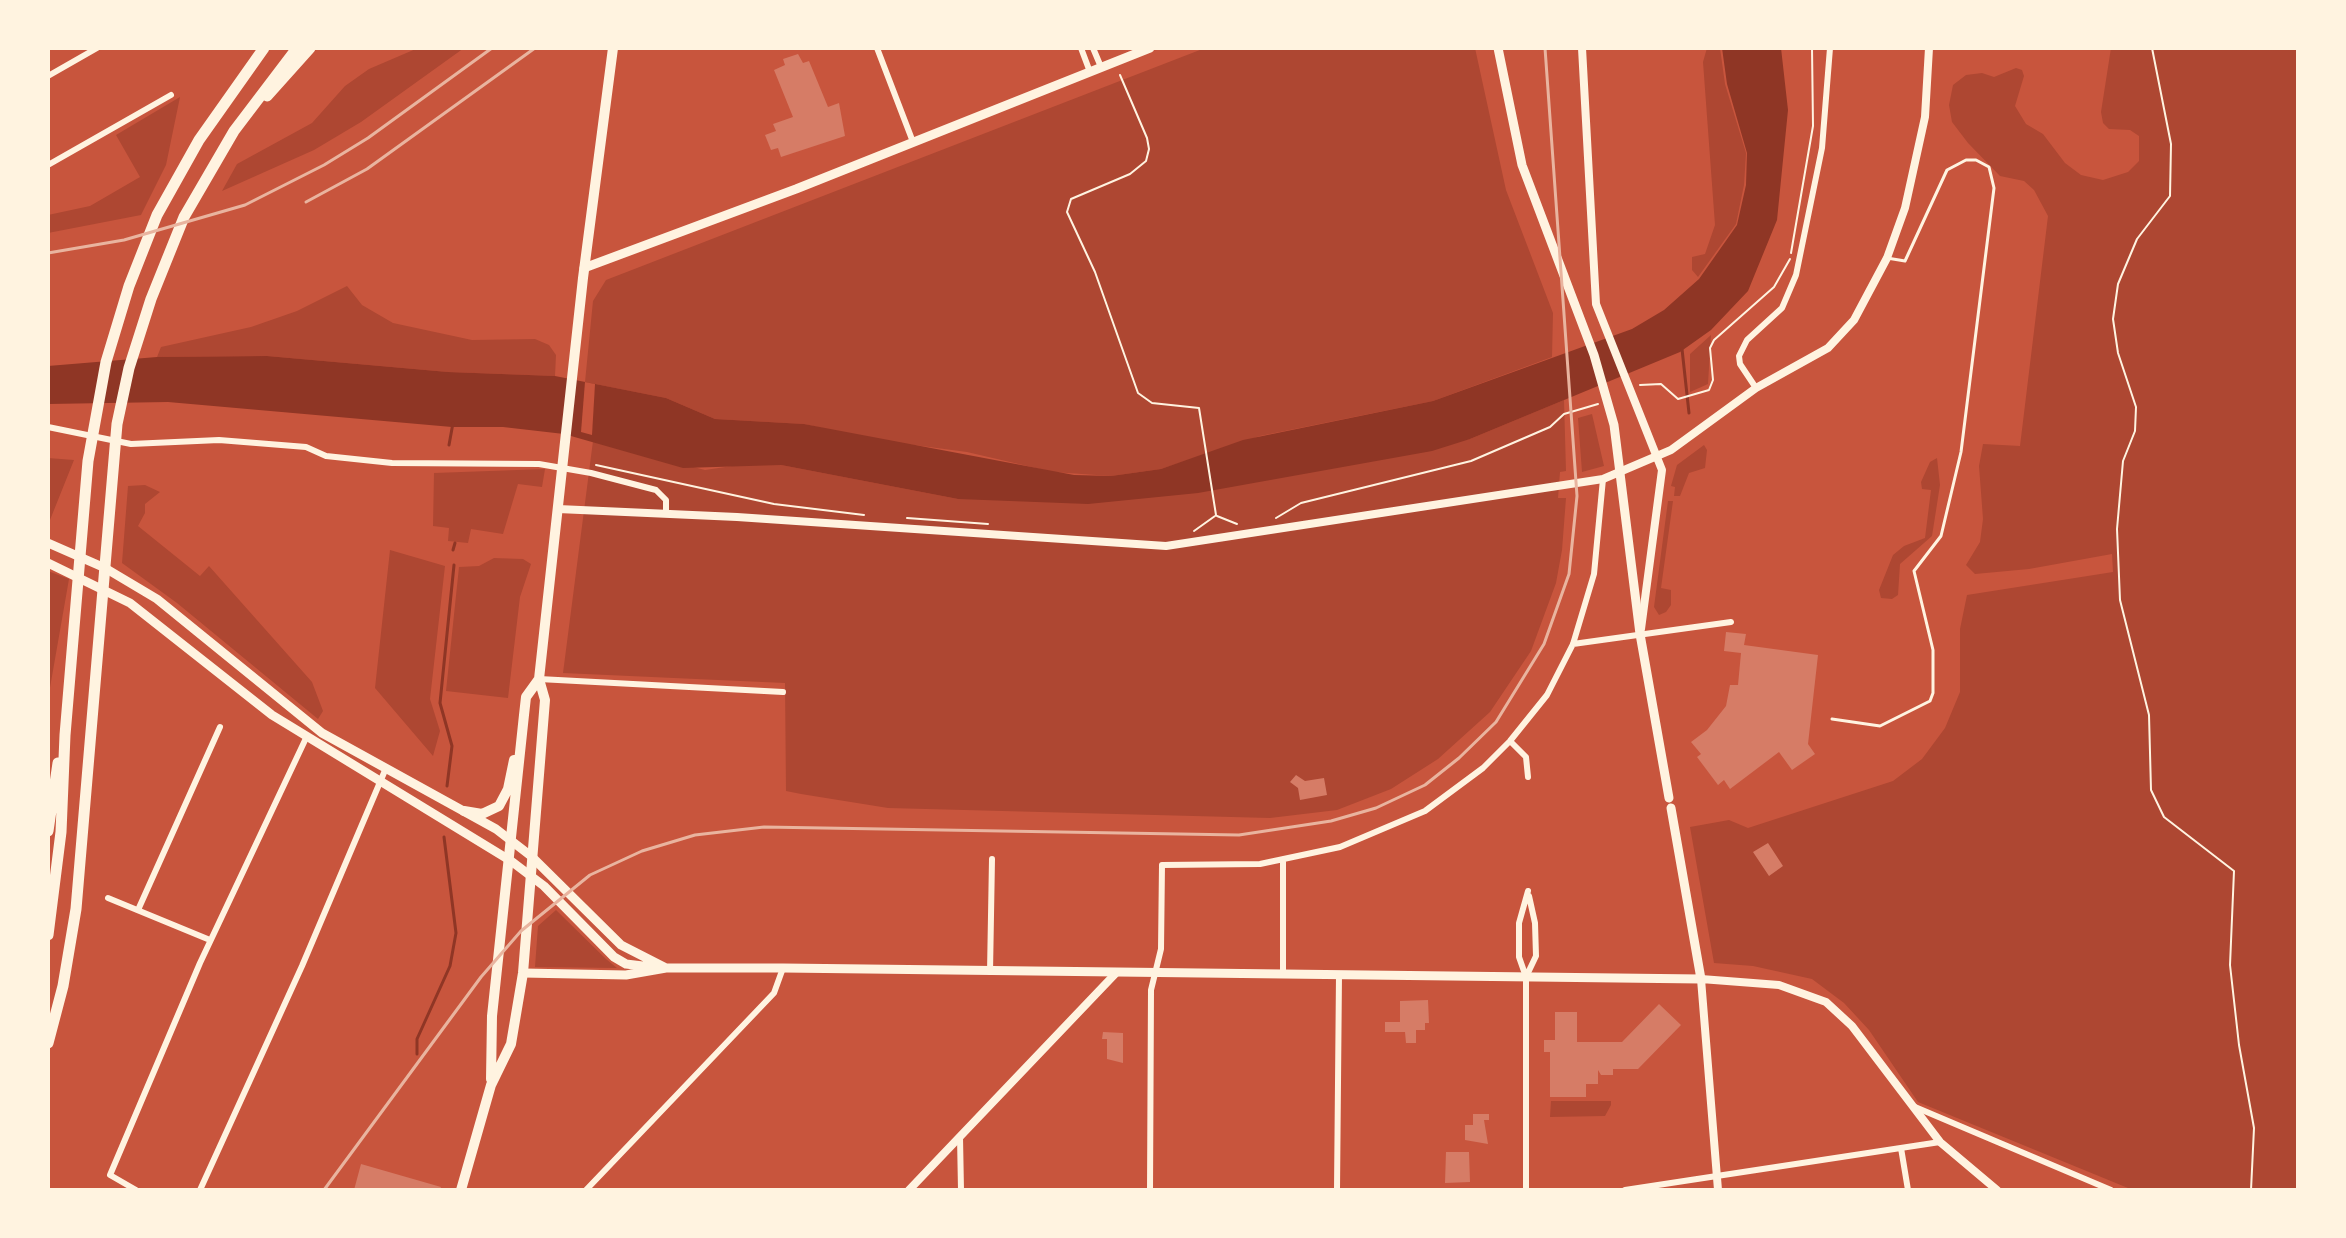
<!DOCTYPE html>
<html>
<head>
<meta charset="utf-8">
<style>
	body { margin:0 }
	#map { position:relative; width:2346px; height:1238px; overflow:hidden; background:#c8553d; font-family:"Source Serif 4",serif }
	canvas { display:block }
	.frame { position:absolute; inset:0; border:50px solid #fff3e0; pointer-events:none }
</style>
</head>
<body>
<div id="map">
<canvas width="2346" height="1238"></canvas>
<div class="frame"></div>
</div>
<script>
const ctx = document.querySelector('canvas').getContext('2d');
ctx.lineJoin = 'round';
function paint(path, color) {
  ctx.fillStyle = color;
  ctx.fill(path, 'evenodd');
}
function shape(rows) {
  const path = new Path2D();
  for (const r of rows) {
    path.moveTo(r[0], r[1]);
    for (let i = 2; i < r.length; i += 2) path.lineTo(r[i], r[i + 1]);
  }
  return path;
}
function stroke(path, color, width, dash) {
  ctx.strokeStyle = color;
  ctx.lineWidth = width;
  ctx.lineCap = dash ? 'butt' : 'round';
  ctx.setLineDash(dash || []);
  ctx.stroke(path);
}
const green = shape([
	[418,48,464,48,361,122,314,150,222,191,237,164,312,123,345,86,369,69],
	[1205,48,1475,48,1506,190,1553,313,1552,357,1433,401,1260,436,1161,469,1111,476,1053,472,967,452,884,441,804,424,715,419,666,398,585,382,593,301,606,280],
	[1707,48,1720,48,1725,84,1746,153,1744,185,1736,224,1698,277,1692,270,1692,257,1705,254,1715,225,1703,62],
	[2111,48,2298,48,2298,1190,2128,1188,1918,1102,1869,1030,1844,1003,1812,979,1753,966,1714,963,1690,827,1729,820,1748,828,1893,781,1922,759,1945,728,1960,692,1960,629,1967,595,2113,572,2112,554,2029,569,1975,574,1966,565,1980,542,1983,519,1979,466,1983,444,2020,446,2048,216,2034,190,2024,181,2000,176,1968,143,1952,122,1949,105,1953,85,1966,75,1982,73,1994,77,2016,68,2022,70,2024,76,2015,106,2026,124,2043,134,2065,163,2081,175,2103,180,2128,172,2139,161,2139,136,2130,130,2109,129,2103,123,2101,112],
	[180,97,166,165,141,215,48,233,48,215,90,206,140,177,116,135],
	[347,286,362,305,393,323,472,340,535,339,549,345,556,355,555,376,448,372,267,356,157,357,161,347,251,327,297,311],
	[1711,335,1708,384,1690,392,1690,354],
	[1564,400,1566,471,1560,472,1558,498,1566,498,1562,550,1556,583,1531,651,1490,712,1438,759,1391,789,1337,810,1270,818,888,808,801,794,786,791,785,683,563,673,593,441,705,470,746,464,781,465,958,499,1470,439],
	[1592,414,1604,466,1582,472,1578,418],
	[1704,445,1707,450,1705,468,1689,473,1680,496,1674,496,1675,487,1671,486,1677,465],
	[48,458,74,460,48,525],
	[1937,458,1940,485,1932,536,1900,564,1898,595,1892,599,1881,598,1879,590,1893,555,1904,546,1925,538,1931,490,1922,489,1921,482,1930,462],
	[545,469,542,487,518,484,503,534,471,529,468,543,448,541,449,528,433,526,434,473],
	[145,485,160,492,145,504,145,513,138,526,200,576,209,566,312,682,323,711,318,719,177,603,122,563,128,486],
	[1668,501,1673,501,1661,588,1671,590,1671,605,1666,612,1659,615,1654,607],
	[390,550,445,566,430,699,440,731,433,756,375,688],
	[494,558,523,559,531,564,520,597,508,698,446,691,459,567,479,566],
	[48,571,69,579,48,699],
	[556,910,606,959,617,968,535,967,538,926],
	[1551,1101,1611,1101,1611,1105,1605,1116,1550,1117]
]);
const water = shape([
	[1722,48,1781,48,1788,110,1777,220,1748,291,1711,330,1680,352,1470,439,1432,451,1198,493,1088,504,958,499,781,465,683,468,564,434,503,427,452,427,168,402,48,404,48,366,157,357,267,356,448,372,555,376,666,398,715,419,804,424,1074,475,1111,476,1161,469,1243,440,1433,401,1632,329,1664,310,1699,279,1737,225,1746,185,1747,153,1727,84]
]);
const pier = shape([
	[585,382,595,384,592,435,581,432]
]);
const stream = shape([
	[1682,349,1689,413],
	[449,445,453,423],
	[453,550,455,543],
	[447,786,452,746,440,703,454,565],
	[417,1054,417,1039,450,966,456,933,444,837]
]);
const building = shape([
	[798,54,803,63,809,61,828,107,839,103,845,136,781,157,778,148,771,150,765,135,776,131,773,124,793,117,774,70,785,65,783,59],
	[1726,632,1746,634,1744,645,1818,655,1808,744,1815,754,1792,770,1779,752,1730,789,1724,780,1718,785,1697,757,1701,754,1691,742,1707,730,1726,706,1730,685,1738,685,1741,653,1724,651],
	[1296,775,1305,781,1324,778,1327,795,1300,800,1298,788,1290,782],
	[1768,843,1783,866,1769,876,1753,852],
	[1428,1000,1429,1023,1425,1023,1425,1030,1416,1030,1416,1043,1406,1043,1405,1032,1385,1032,1385,1022,1400,1022,1400,1001],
	[1659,1004,1681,1025,1638,1069,1613,1069,1613,1075,1601,1075,1598,1070,1598,1084,1586,1084,1586,1097,1550,1097,1550,1052,1544,1052,1544,1040,1555,1040,1555,1012,1577,1012,1577,1042,1622,1042],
	[1103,1032,1123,1033,1123,1063,1107,1059,1107,1039,1102,1039],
	[1473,1114,1489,1114,1489,1120,1484,1120,1488,1144,1465,1140,1465,1125,1473,1125],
	[1446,1152,1469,1152,1470,1182,1445,1183],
	[361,1164,441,1187,440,1190,354,1190]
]);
const path = shape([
	[2152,48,2171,144,2170,196,2137,239,2118,284,2113,319,2118,353,2136,407,2135,431,2123,461,2117,529,2120,600,2149,715,2151,790,2164,817,2234,871,2230,965,2239,1045,2254,1128,2251,1190],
	[1120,75,1147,138,1149,149,1146,161,1130,174,1071,199,1067,212,1095,272,1138,393,1152,403,1199,408,1216,515],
	[1791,253,1813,126,1812,48],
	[1640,385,1661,384,1678,399,1709,390,1713,380,1710,348,1714,340,1774,287,1790,259],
	[596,465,774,504,864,515],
	[1217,516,1237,524],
	[907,518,988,524],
	[1276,518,1301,503,1471,461,1550,427,1564,414,1598,404],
	[1194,531,1215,516]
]);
const service = shape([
	[1832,719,1880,726,1930,701,1933,693,1933,650,1914,571,1941,536,1961,452,1994,188,1989,167,1976,160,1966,160,1947,170,1905,261,1887,258]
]);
const minor = shape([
	[877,48,913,142],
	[1081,48,1090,72],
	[1093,48,1101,67],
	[48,76,97,48],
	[48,165,171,95],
	[1756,388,1740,364,1739,356,1747,340,1782,308,1796,275,1822,148,1830,48],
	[48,427,131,444,219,440,306,447,326,456,392,463,539,464,591,473,656,490,666,500,666,513],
	[1573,644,1731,622],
	[539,679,783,692],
	[1510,741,1526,757,1528,777],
	[108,898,210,940],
	[138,910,220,727],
	[990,972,992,859],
	[1283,975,1283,861],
	[1526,977,1536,956,1535,923,1529,896],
	[1915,1107,2111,1190],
	[960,1137,961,1190],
	[1901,1148,1908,1190],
	[136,1190,110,1175,200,963,307,736],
	[200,1190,302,966,386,768],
	[586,1190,774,993,783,968],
	[1150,1190,1151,990,1161,949,1162,865,1260,864,1340,847,1425,811,1483,768,1510,741,1547,695,1573,644,1594,574,1603,479],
	[1337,1190,1339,975],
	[1526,1190,1526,977,1519,957,1519,923,1528,891],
	[1625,1190,1940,1142]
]);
const tertiary = shape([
	[1582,48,1596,304,1662,470,1641,629],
	[558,509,737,517,1166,546,1603,479,1671,450,1756,388,1828,348,1854,320,1887,258,1905,208,1925,117,1929,48],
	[909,1190,1116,973],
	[1718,1190,1701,979,1779,985,1826,1002,1852,1026,1940,1142,1997,1190]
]);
const secondary = shape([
	[1498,48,1522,165,1594,355,1614,425,1640,634,1669,798],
	[584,268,796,189,1150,48],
	[48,543,105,568,157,599,322,733,496,829,531,856,621,945,666,968],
	[48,563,130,603,272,715,511,861,544,886,614,957,626,964,651,967],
	[523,973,626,975,666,968,783,968,1701,979,1671,808]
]);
const primary = shape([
	[464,811,482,814,499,806,508,789,514,760],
	[491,1079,492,1016,524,715,526,697,539,679],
	[461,1190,491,1085,511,1044,523,973,545,700,539,679,583,278,613,48]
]);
const motorway = shape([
	[267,96,310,48],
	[48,831,58,763],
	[48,935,61,832,65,735,88,461,106,362,129,286,157,215,199,140,264,48],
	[48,1043,63,986,76,909,117,424,129,368,151,299,184,217,234,131,297,48]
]);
const rail = shape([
	[306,202,367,169,535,48],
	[48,253,124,240,245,205,324,165,368,138,492,48],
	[324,1190,481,977,521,931,590,875,642,851,695,835,764,827,1239,835,1331,821,1376,808,1425,785,1459,758,1496,722,1544,644,1569,574,1577,496,1545,48]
]);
paint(green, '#ae4732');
paint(water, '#8f3625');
paint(pier, '#c8553d');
stroke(stream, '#8f3625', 3);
paint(building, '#d67c66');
stroke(path, '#fff3e0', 2);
stroke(service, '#fff3e0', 3);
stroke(minor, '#fff3e0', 6);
stroke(tertiary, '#fff3e0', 8);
stroke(secondary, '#fff3e0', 9);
stroke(primary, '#fff3e0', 10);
stroke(motorway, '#fff3e0', 11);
stroke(rail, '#e9b49f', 3);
</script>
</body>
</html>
